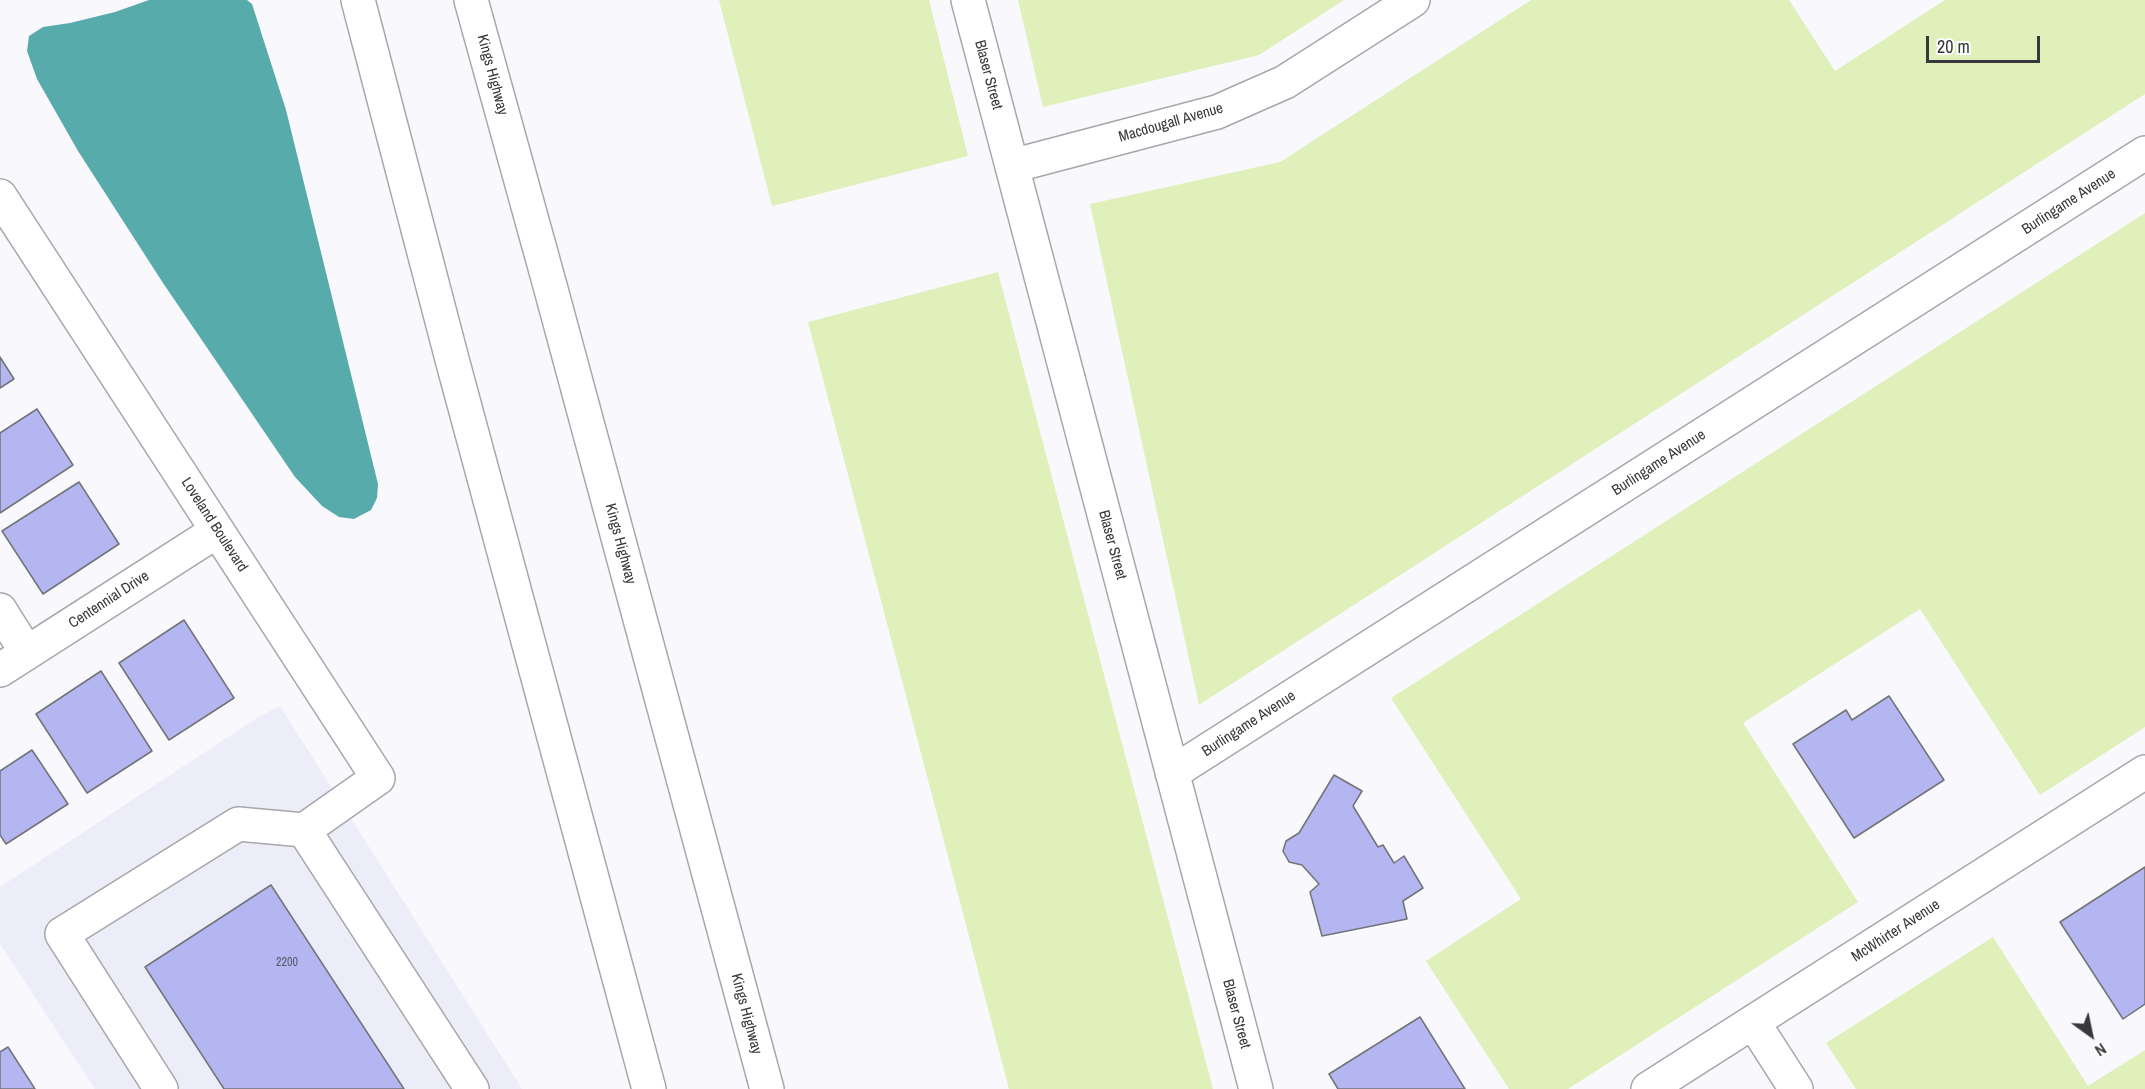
<!DOCTYPE html>
<html>
<head>
<meta charset="utf-8">
<style>
	body { margin:0 }
	#map { position:relative; width:2145px; height:1089px; overflow:hidden; background:#f8f8fd; font-family:"Archivo Narrow",sans-serif }
	canvas { display:block }
	.north { position:absolute; left:2061px; top:1005px; width:60px; height:60px; -webkit-text-stroke:4px #fff; paint-order:stroke; rotate:147deg; font-size:16px; font-weight:700; line-height:24px; text-align:center; color:#38383a }
	.north::after { content:''; display:block; margin:auto; width:21px; height:27px; background:#38383a; clip-path:polygon(50% 0,100% 100%,50% 72%,0 100%) }
	.scale { position:absolute; left:1926px; top:36px; width:114px; height:27px; box-sizing:border-box; border:3px solid #38383a; border-top:0; padding-left:8px; font-size:18px; line-height:21px; white-space:nowrap; color:#38383a; -webkit-text-stroke:4px #fff; paint-order:stroke }
</style>
</head>
<body>
<div id="map">
<canvas width="2145" height="1089"></canvas>
<div class="north">N</div>
<div class="scale">20 m</div>
</div>
<script>
const ctx = document.querySelector('canvas').getContext('2d');
ctx.lineJoin = 'round';
function paint(path, color) {
  ctx.fillStyle = color;
  ctx.fill(path, 'evenodd');
}
function shape(rows) {
  const path = new Path2D();
  for (const r of rows) {
    path.moveTo(r[0], r[1]);
    for (let i = 2; i < r.length; i += 2) path.lineTo(r[i], r[i + 1]);
  }
  return path;
}
function stroke(path, color, width, dash) {
  ctx.strokeStyle = color;
  ctx.lineWidth = width;
  ctx.lineCap = dash ? 'butt' : 'round';
  ctx.setLineDash(dash || []);
  ctx.stroke(path);
}
function label(font, color, halo, rows, align = 'center') {
  ctx.font = font + ' "Archivo Narrow",sans-serif';
  ctx.lineWidth = 4.5;
  ctx.setLineDash([]);
  ctx.textBaseline = 'middle';
  ctx.strokeStyle = halo;
  ctx.fillStyle = color;
  for (const [text, x, y, turn = 0] of rows) {
    ctx.save();
    ctx.translate(x, y);
    ctx.rotate((+turn || 0) * Math.PI / 180);
    ctx.textAlign = isNaN(turn) ? turn : align;
    if (halo) ctx.strokeText(text, 0, 0);
    ctx.fillText(text, 0, 0);
    ctx.restore();
  }
}
const built = shape([
	[280,706,522,1089,95,1089,0,944,0,887,257,718]
]);
const green = shape([
	[719,0,929,0,968,156,772,206],
	[1018,0,1344,0,1259,55,1043,107],
	[1531,0,1789,0,1835,71,1945,0,2145,0,2145,94,1199,705,1090,204,1280,162],
	[2145,213,2145,727,2040,795,1920,609,1743,723,1858,902,1568,1089,1509,1089,1426,961,1521,899,1391,698],
	[998,272,1213,1089,1009,1089,808,322],
	[1993,937,2088,1086,2145,1050,2145,1089,1856,1089,1826,1043]
]);
const water = shape([
	[149,0,247,0,252,4,286,110,378,484,377,498,371,510,354,519,339,517,322,506,295,477,163,283,78,151,37,79,27,51,29,36,43,27,70,23,115,12]
]);
const building = shape([
	[0,357,14,379,0,388,0,357],
	[37,409,73,465,0,513,0,433,37,409],
	[79,482,119,544,43,594,2,531,79,482],
	[184,620,234,698,169,740,119,663,184,620],
	[101,671,152,751,87,793,36,714,101,671],
	[1889,696,1944,780,1854,838,1793,744,1846,710,1852,720,1889,696],
	[32,750,68,804,6,844,0,835,0,771,32,750],
	[1334,775,1362,791,1353,806,1378,847,1383,845,1394,863,1404,856,1423,888,1403,901,1407,919,1322,936,1310,892,1319,884,1302,865,1289,862,1283,851,1286,841,1299,833,1334,775],
	[2145,867,2145,1004,2123,1019,2060,922,2145,867],
	[271,885,404,1089,224,1089,145,967,271,885],
	[1420,1017,1465,1089,1338,1089,1329,1074,1420,1017],
	[8,1047,35,1089,0,1089,0,1052,8,1047]
]);
const minor = shape([
	[968,0,1256,1089],
	[1012,166,1217,112,1285,82,1413,0],
	[0,196,378,778,304,830],
	[0,610,27,653],
	[0,670,217,531],
	[1172,773,2145,153],
	[304,830,472,1089],
	[1753,1022,1796,1089],
	[161,1089,62,934,238,824,304,830],
	[1648,1089,2145,772]
]);
const major = shape([
	[358,0,453,363,649,1089],
	[471,0,549,282,767,1089]
]);
const numberNames = [
	["2200",287,963]
];
const streetNames = [
	["Kings Highway",492,75,75],
	["Blaser Street",988,75,75],
	["Macdougall Avenue",1171,123,-16],
	["Burlingame Avenue",2069,202,-33],
	["Burlingame Avenue",1659,463,-33],
	["Loveland Boulevard",214,525,57],
	["Kings Highway",620,544,75],
	["Blaser Street",1112,545,75],
	["Centennial Drive",109,600,-33],
	["Burlingame Avenue",1249,724,-33],
	["McWhirter Avenue",1896,931,-33],
	["Kings Highway",746,1014,75],
	["Blaser Street",1236,1014,75]
];
paint(built, '#ecedf9');
paint(green, '#dff0bb');
paint(water, '#57abab');
paint(building, '#b3b6f0');
stroke(building, '#737377', 1.5);
stroke(minor, '#a6a7ab', 36);
stroke(major, '#a6a7ab', 36);
stroke(minor, '#fff', 33);
stroke(major, '#fff', 33);
label('12px', '#575868', null, numberNames);
label('15px', '#38383a', '#fff', streetNames);
</script>
</body>
</html>
